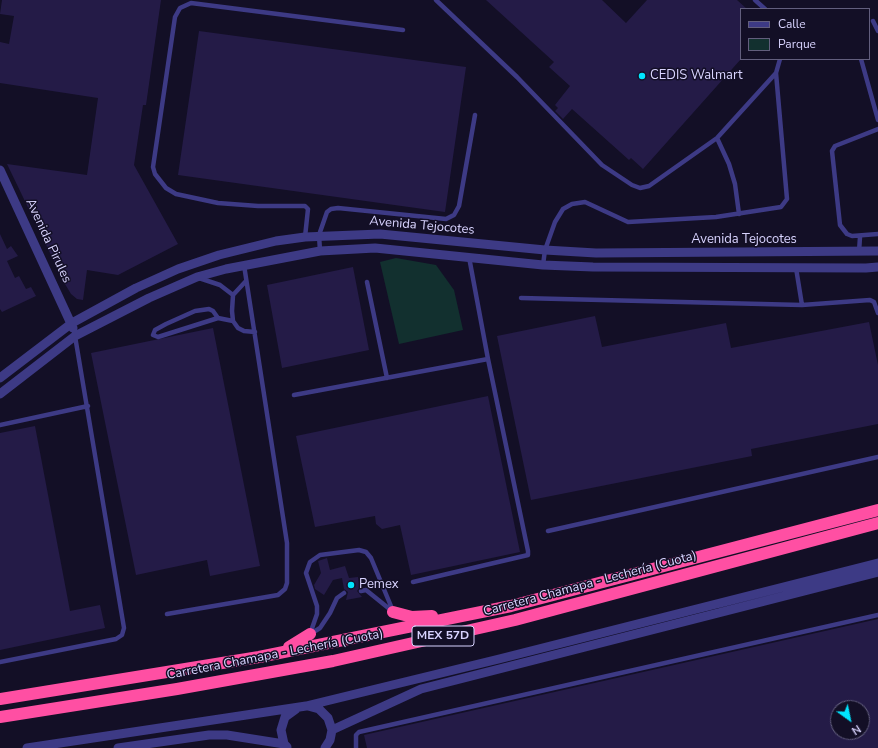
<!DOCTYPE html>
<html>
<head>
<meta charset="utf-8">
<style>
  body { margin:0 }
  #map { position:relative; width:878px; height:748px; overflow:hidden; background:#130f26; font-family:"Nunito Sans",sans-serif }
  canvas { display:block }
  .legend { position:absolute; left:740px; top:8px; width:130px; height:52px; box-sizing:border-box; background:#130f26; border:1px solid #625e7d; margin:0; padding:5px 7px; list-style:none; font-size:12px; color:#d9d4ff }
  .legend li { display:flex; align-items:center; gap:8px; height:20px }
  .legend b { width:20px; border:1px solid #625e7d }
  .north { position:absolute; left:830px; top:700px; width:40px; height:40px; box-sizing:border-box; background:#130f26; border:1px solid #625e7d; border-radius:50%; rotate:147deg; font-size:11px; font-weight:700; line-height:16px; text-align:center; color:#d9d4ff }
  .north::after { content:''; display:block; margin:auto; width:14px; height:18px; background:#00e5ff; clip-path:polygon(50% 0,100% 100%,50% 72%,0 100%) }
</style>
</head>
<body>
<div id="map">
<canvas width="878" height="748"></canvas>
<ul class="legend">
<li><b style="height:5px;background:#3d3a85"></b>Calle</li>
<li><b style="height:11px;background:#12302f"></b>Parque</li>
</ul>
<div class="north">N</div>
</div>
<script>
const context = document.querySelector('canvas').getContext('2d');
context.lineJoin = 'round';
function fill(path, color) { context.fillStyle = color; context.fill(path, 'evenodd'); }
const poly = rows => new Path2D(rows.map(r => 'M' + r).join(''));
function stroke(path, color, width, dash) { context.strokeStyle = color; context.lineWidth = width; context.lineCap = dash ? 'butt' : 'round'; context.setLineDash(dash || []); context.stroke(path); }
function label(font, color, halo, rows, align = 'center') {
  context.font = font + ' "Nunito Sans",sans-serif'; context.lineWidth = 3; context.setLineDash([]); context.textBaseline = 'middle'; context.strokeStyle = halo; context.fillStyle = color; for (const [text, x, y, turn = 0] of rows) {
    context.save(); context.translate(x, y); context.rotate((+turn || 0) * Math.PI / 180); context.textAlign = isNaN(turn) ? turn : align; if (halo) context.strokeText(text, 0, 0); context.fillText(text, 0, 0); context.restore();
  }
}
fill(poly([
  [396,258,436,265,454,290,463,330,399,344,380,262]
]), '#12302f');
fill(poly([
  [2,0,161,0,146,105,143,105,134,165,178,244,118,275,87,270,83,300,77,299,71,294,65,284,7,164,87,175,98,98,0,83,0,42,9,44,14,16,0,14],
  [486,0,602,0,626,23,647,0,737,0,747,9,741,9,741,59,643,169,631,158,629,160,572,109,563,119,555,111,558,108,555,105,570,86,549,67,554,62],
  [199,31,466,67,445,212,178,175],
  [0,234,7,249,11,246,18,256,7,261,15,278,19,276,26,289,31,287,36,296,2,312,0,309],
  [353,267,369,350,282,368,267,285],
  [595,316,602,347,726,323,731,348,869,322,878,365,878,424,751,449,752,456,531,500,497,336],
  [213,328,260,566,210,576,207,560,136,575,91,353],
  [488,396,520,552,411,575,400,525,382,529,376,524,375,516,315,527,296,436],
  [35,426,70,611,100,605,105,628,0,650,0,433],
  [327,558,330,570,345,566,349,578,358,577,360,587,357,591,362,597,346,600,348,592,344,589,342,578,333,580,324,595,315,589,314,585,321,573,318,561],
  [878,619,878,748,367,748,364,735],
  [838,708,862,708,862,732,838,732]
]), '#241b47');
stroke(poly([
  [436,0,517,77,602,165,632,185,640,188,649,186,717,138,776,73,780,59],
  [755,0,765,9],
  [873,21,878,31],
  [861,59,878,120],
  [878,129,835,146,832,151,840,225,847,234,852,236,878,234],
  [717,138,729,164,735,184,739,214],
  [305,237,308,209,305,206,258,206,218,203,176,194,166,188,155,174,153,167,175,17,180,8,191,3,403,30],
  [320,251,319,235,327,212,331,209,338,208,446,219,454,215,459,206,475,115],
  [859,252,860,237],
  [543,265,545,250,555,222,563,209,572,204,585,202,628,222,716,217,781,207,787,199,776,73],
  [796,268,802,305],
  [199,278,220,285,233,295],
  [246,281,233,295,232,311,233,321,238,328,244,331,255,332],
  [367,282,387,378],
  [521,298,802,305,870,300,874,302,878,313],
  [218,318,213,311,209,309,195,311,166,324,155,330,153,335,158,337,218,318,233,321],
  [294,395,488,359],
  [0,425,88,406],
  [548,531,878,457],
  [413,582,528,555,528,551,488,359,469,257],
  [361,591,366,590,392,611],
  [167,614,278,595,285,589,287,583,287,543,244,265],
  [312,633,320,628,330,613,337,598,344,593],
  [310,634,317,614,317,606,306,573,310,562,320,555,359,550,366,552,371,558,393,611],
  [0,662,116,639,122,635,124,628,75,336],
  [356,748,356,735,359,732,878,615]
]), '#3d3a85', 4.5);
stroke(poly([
  [0,170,73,328],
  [0,378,72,323,136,288,178,269,219,255,276,241,305,237,380,234,545,250,596,253,878,251],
  [0,394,75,336,149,298,197,277,226,269,320,251,375,248,543,265,593,267,866,268,878,267],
  [308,706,319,709,328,718,332,730,330,740,325,748],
  [332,730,421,689,878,572],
  [287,747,284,744,281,730,285,717,296,709],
  [27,748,306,706,499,659,878,563],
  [118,748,209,735,227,735,284,744]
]), '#3d3a85', 9);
stroke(poly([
  [393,612,412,617,432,616],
  [289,647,310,634],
  [0,699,259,657,511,606,878,510],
  [0,717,177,689,333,661,515,620,878,523]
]), '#ff4fa3', 12);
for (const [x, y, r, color] of [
  [642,76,4,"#00e5ff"],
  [351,585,4,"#00e5ff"]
]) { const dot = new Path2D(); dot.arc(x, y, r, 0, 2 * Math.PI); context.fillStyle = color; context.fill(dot); stroke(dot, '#130f26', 1.5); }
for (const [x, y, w] of [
  [443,636,62]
]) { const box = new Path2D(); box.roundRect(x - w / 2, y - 10, w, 20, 3); context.fillStyle = '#130f26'; context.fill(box); stroke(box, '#d9d4ff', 1); }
label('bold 12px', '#d9d4ff', null, [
  ["MEX 57D",443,636]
]);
label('13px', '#d9d4ff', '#130f26', [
  ["CEDIS Walmart",650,76],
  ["Pemex",359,585]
], 'left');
label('13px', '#d9d4ff', '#130f26', [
  ["Avenida Tejocotes",422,226,5],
  ["Avenida Tejocotes",744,240],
  ["Avenida Pirules",48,241,65],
  ["Carretera Chamapa - Lechería (Cuota)",590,584,-15],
  ["Carretera Chamapa - Lechería (Cuota)",275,655,-11]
]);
</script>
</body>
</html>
